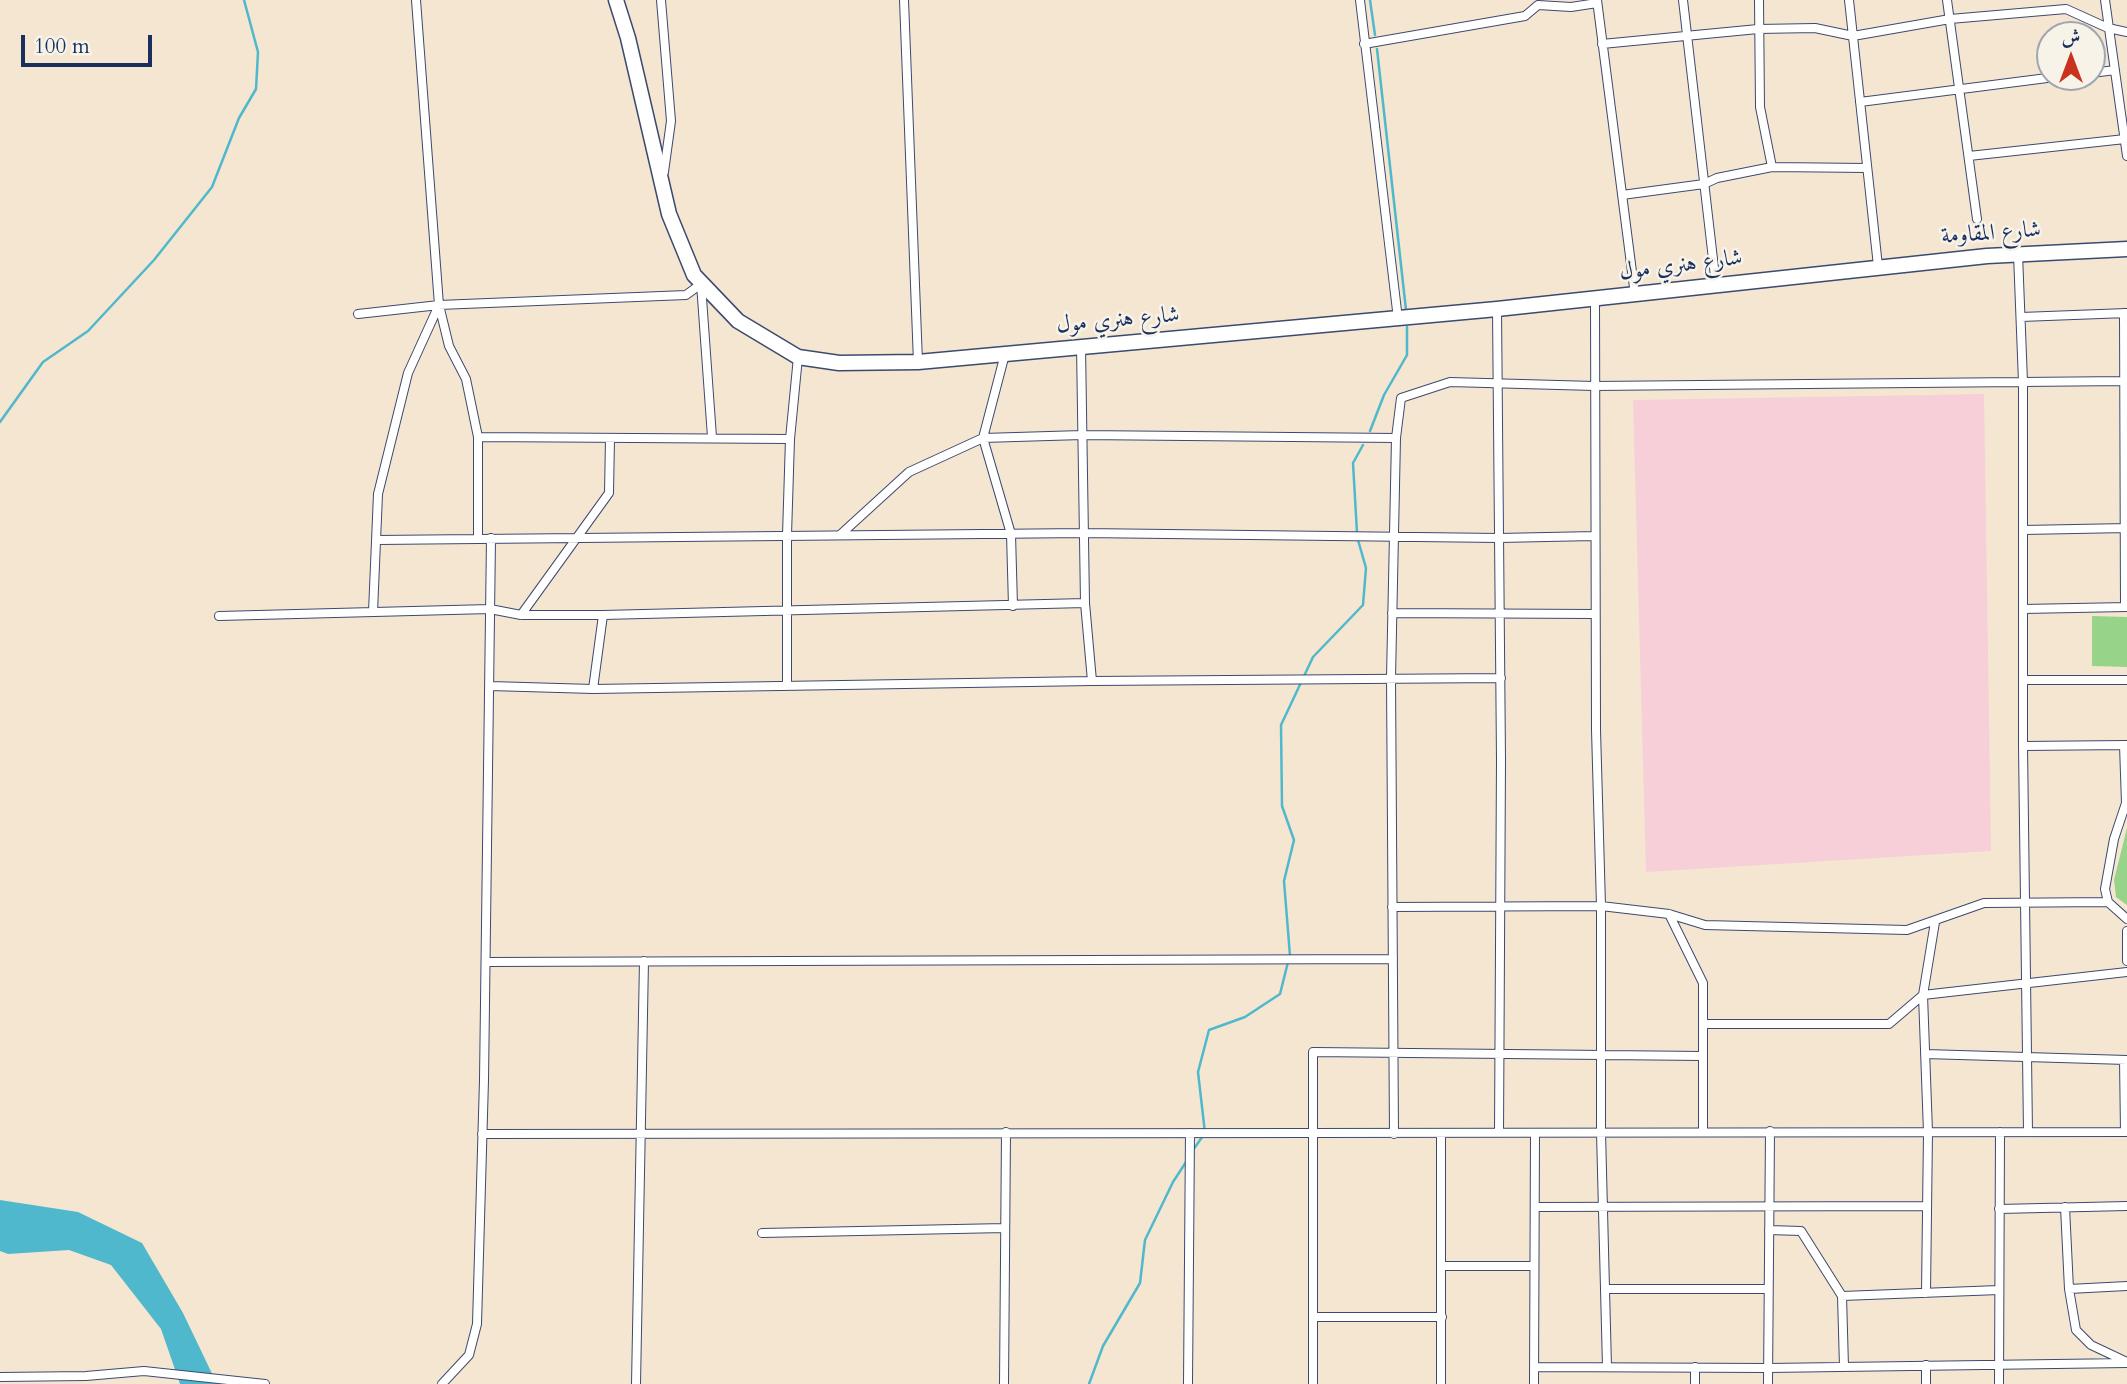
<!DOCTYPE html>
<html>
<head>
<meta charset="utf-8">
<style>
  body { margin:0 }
  #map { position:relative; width:2127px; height:1384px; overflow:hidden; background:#f5e6d1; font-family:Cardo,Amiri,serif }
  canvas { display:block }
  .north { position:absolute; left:2036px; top:21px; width:70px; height:70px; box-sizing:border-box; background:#f7f3e8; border:2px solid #9fa5b1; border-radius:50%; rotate:0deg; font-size:19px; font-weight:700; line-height:28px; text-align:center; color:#1b2f5e }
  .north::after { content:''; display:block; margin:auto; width:24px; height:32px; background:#c8321e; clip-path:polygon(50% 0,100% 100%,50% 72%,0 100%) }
  .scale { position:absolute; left:21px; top:35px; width:131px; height:32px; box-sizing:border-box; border:4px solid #1b2f5e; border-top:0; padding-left:9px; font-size:21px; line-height:24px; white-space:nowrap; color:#1b2f5e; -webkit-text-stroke:5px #f7f3e8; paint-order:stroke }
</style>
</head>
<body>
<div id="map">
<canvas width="2127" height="1384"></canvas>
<div class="north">ش</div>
<div class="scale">100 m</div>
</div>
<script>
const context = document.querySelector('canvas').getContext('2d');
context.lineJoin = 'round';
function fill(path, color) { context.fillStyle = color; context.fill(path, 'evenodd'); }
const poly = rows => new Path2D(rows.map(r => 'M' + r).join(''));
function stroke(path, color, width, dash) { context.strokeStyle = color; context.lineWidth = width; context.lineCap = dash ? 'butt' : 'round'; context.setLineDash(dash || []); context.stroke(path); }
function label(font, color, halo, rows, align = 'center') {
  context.font = font + ' Cardo,Amiri,serif'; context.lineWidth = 5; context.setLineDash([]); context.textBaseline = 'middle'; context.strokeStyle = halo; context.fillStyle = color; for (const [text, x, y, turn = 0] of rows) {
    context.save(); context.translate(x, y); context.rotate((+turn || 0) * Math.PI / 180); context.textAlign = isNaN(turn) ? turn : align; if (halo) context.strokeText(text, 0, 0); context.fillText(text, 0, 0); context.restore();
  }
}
fill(poly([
  [1984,394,1991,851,1646,872,1633,400]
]), '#f6cfd8');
fill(poly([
  [2092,616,2127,617,2127,667,2092,666],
  [2127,828,2127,905,2116,897,2114,880]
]), '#97d388');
fill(poly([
  [0,1200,78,1212,142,1243,183,1313,217,1384,180,1384,161,1329,111,1265,69,1250,8,1254,0,1251]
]), '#4fb8cd');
stroke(poly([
  [1370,0,1375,35],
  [1377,49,1406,310],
  [0,422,43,362,88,331,154,260,212,187,239,118,256,89,258,52,244,0],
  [1370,431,1384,395,1407,355,1407,327],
  [1357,533,1353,463,1363,445],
  [1290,956,1284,881,1294,840,1282,806,1281,725,1313,657,1363,605,1366,568,1358,540],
  [1193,1150,1205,1133,1198,1072,1209,1030,1245,1017,1280,994,1288,962],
  [1089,1384,1103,1346,1140,1283,1145,1240,1173,1182,1188,1159]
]), '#4fb8cd', 2.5);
const street = poly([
  [416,0,439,305,449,346,466,379,478,437,478,537],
  [661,0,671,121,664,172],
  [904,0,918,362],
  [1360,0,1398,319],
  [1597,0,1635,295],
  [1683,0,1716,285],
  [1759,0,1760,107,1772,167],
  [1849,0,1878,266],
  [1947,0,1977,219],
  [2105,0,2127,156],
  [1364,44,1525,16,1538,5,1571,7,1597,3],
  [1602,44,1758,29,1815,28,1853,36,1950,19,2066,9,2108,28,2127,32],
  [2092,73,2115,70],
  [1860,102,2055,77],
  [1969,156,2125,139],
  [1622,195,1704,184,1717,178,1772,167,1867,168],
  [2018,254,2023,382,2023,746,2028,1132],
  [701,284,712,437],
  [1595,299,1596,730,1601,906,1601,1132,1607,1367],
  [1497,309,1501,760,1499,1133],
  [2124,313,2125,607],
  [358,314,439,305,686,295,701,284],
  [2021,317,2127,313],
  [1081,346,1085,603,1092,681],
  [1005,354,983,438,1011,534,1013,606],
  [478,437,790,439],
  [2023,530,2127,528],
  [840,535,909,472,983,438,1082,435,1396,438],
  [377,540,1084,533,1499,538,1595,536],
  [2023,609,2127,607],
  [373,612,378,494,408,373,439,305],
  [1392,613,1595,614],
  [521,615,609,493,610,439],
  [219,616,490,609,521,615,603,615,1085,603],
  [2023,680,2127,680],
  [490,686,593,689,1092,681,1501,678],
  [787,686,787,535,790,439,798,357],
  [593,689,603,615],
  [2124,745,2126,803,2114,839,2105,889,2108,902,2127,919],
  [2023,746,2127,745],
  [1392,907,1601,906,1669,914,1705,925,1907,930,1984,903,2108,902],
  [1669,914,1703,983,1703,1131],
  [2127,931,2127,961],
  [486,962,1393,959],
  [1703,1024,1889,1024,1923,995,2127,972],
  [1925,1054,2127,1060],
  [2124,1060,2125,1132],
  [482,1134,2127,1132],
  [1394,1134,1391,678,1396,438,1401,398,1450,382,1594,386,2127,381],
  [1441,1134,1441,1384],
  [1535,1207,1927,1206],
  [2065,1207,2069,1289,2076,1330,2091,1345,2125,1361],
  [1999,1209,2127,1206],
  [1769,1230,1801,1231,1842,1296,1844,1367],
  [762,1233,1005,1228],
  [1441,1266,1534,1266],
  [1607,1289,1768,1289],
  [2069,1289,2127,1286],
  [1926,1293,1928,1132,1923,995,1935,922],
  [1842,1296,1999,1290],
  [1313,1317,1442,1317],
  [1534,1367,1768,1368,2127,1363],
  [0,1377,86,1376,144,1371,265,1384],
  [442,1384,469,1355,477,1324,484,1080,491,538],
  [636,1384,644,961],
  [1004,1384,1006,1132],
  [1188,1384,1190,1133],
  [1313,1384,1313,1052,1702,1056],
  [1534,1384,1535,1133],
  [1695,1384,1695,1367],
  [1768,1384,1770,1131],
  [1926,1384,1926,1365],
  [1999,1384,2000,1132]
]);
const highway = poly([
  [616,0,628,38,669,214,694,275,738,321,798,357,839,363,918,362,1497,309,1987,256,2127,249]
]);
stroke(street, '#3c4a6f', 10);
stroke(highway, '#3c4a6f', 17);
stroke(street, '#fff', 8);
stroke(highway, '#fff', 14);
label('23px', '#1b2f5e', '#f7f3e8', [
  ["شارع المقاومة",1991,234,-4],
  ["شارع هنري مول",1681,266,-7],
  ["شارع هنري مول",1118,321,-5]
]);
</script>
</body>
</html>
